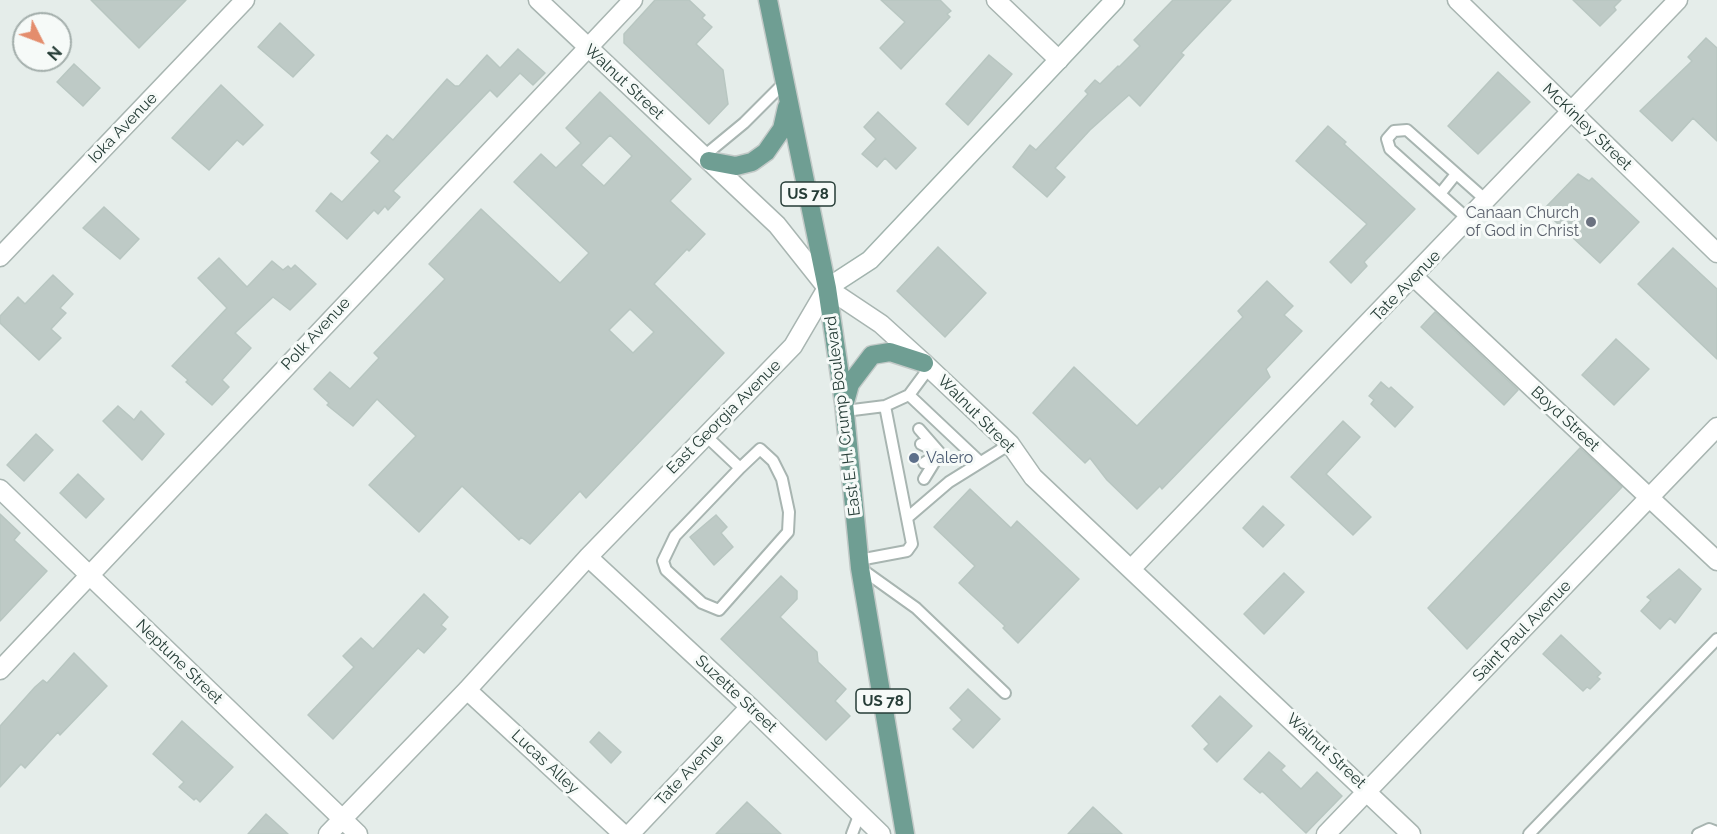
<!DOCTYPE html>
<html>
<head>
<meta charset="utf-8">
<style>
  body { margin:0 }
  #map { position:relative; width:1717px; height:834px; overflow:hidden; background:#e5edea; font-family:Raleway,sans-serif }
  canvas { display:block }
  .north { position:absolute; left:12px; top:12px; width:60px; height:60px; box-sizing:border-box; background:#f6faf8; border:2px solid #a3aeab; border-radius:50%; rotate:132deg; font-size:16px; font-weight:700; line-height:24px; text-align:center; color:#263d37 }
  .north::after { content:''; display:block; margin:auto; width:21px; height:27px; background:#e48d6d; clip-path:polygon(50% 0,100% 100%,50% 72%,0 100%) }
</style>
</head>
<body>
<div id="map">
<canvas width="1717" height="834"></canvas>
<div class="north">N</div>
</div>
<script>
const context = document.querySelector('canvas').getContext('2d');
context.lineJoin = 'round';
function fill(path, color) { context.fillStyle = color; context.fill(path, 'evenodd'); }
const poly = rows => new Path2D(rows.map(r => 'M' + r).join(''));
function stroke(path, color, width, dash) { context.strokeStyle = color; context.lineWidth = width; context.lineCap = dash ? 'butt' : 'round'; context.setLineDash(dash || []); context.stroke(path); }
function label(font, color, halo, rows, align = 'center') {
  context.font = font + ' Raleway,sans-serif'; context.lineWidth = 6; context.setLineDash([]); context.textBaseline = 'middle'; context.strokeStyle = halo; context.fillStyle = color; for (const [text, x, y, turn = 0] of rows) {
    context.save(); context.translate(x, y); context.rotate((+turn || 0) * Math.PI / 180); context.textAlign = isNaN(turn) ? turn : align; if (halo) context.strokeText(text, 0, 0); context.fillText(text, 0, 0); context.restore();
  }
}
const building = poly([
  [91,0,186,0,139,48,91,0],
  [655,0,689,0,705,15,702,18,712,27,696,44,723,70,728,104,709,124,624,43,624,34,655,0],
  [881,0,940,0,951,11,947,14,950,17,901,69,880,48,905,22,881,0],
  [1173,0,1231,0,1181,53,1184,55,1140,106,1129,95,1090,130,1055,168,1065,177,1047,197,1013,167,1030,145,1036,150,1088,94,1085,91,1095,80,1100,84,1118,66,1119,67,1140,46,1134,40,1173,0],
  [1573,0,1621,0,1614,7,1616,10,1600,26,1573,0],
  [280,23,314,55,293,77,258,47,280,23],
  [1706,38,1717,48,1717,141,1693,118,1672,141,1640,111,1692,61,1688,57,1706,38],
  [518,49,545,73,533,85,520,73,497,97,490,90,393,191,400,197,388,210,385,206,378,214,374,210,347,239,316,211,331,193,342,202,380,161,371,153,387,135,393,140,447,79,455,86,459,86,487,55,500,68,518,49],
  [989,55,1012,74,968,125,946,104,989,55],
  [74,64,100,88,83,106,57,82,74,64],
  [1498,72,1530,102,1478,154,1448,126,1498,72],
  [221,85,263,125,243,145,237,140,209,170,172,138,221,85],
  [600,92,691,179,670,201,705,234,689,251,687,249,654,284,724,353,586,498,580,491,530,544,521,537,519,540,462,486,419,532,369,485,416,436,377,399,353,426,327,405,329,403,314,389,330,372,350,389,379,358,374,353,445,279,429,264,481,209,560,283,589,253,514,182,541,154,556,168,581,143,566,128,600,92],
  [610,135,632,156,604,186,581,165,610,135],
  [630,309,654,332,633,353,609,330,630,309],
  [878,112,916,148,896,169,885,158,877,167,862,154,876,139,864,127,878,112],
  [1328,126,1346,142,1344,144,1415,209,1364,262,1367,266,1351,283,1330,262,1367,224,1296,161,1328,126],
  [1578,174,1589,181,1592,178,1639,222,1600,263,1543,210,1578,174],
  [104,207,139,239,120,259,83,228,104,207],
  [938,247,986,293,945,337,897,291,938,247],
  [1673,248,1717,289,1717,359,1638,284,1673,248],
  [219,258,247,287,272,261,283,270,288,266,291,269,295,265,316,284,290,310,273,297,235,333,251,348,222,380,229,387,212,405,186,382,188,380,172,366,227,308,198,278,219,258],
  [53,275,73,294,60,308,66,313,51,329,61,338,39,360,0,323,0,316,18,297,25,304,53,275],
  [1267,281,1293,306,1284,315,1302,331,1266,369,1270,377,1162,489,1160,486,1137,509,1107,480,1090,458,1085,463,1033,413,1074,367,1137,426,1243,317,1238,311,1267,281],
  [1435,312,1518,390,1504,405,1421,327,1435,312],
  [1616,339,1649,369,1614,405,1582,375,1616,339],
  [1381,382,1389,389,1391,387,1413,407,1395,427,1371,404,1374,400,1369,396,1381,382],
  [118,406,134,420,141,411,164,434,142,460,103,421,118,406],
  [1343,421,1360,437,1326,474,1371,517,1353,535,1291,477,1343,421],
  [36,434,53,450,24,481,7,465,36,434],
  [1580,448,1622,487,1467,649,1428,608,1580,448],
  [78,474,104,499,86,518,60,493,78,474],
  [970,489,1011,528,1017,521,1079,579,1018,643,1003,628,1005,626,959,583,975,566,934,527,970,489],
  [1263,506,1284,525,1263,547,1243,528,1263,506],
  [0,514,20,533,14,540,47,571,0,621,0,514],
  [716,515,727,527,721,533,733,547,714,565,690,537,716,515],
  [1679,569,1701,589,1675,623,1670,618,1660,629,1641,611,1651,600,1647,597,1679,569],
  [1284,573,1304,592,1264,634,1244,614,1284,573],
  [781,576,797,591,797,599,780,617,817,652,818,662,846,689,835,701,850,716,826,740,721,639,781,576],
  [424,594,448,617,441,625,446,629,424,653,418,648,333,739,308,715,354,667,343,656,361,638,373,649,424,594],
  [1561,635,1601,673,1597,677,1600,679,1590,689,1587,687,1583,691,1543,654,1561,635],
  [74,653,107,686,60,735,58,732,25,768,21,764,0,787,0,726,35,687,43,680,47,683,74,653],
  [968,689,1000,719,973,748,953,729,962,720,950,708,968,689],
  [1220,696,1252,726,1217,762,1204,749,1209,744,1192,726,1220,696],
  [182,721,233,767,200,802,196,798,194,800,179,787,184,782,153,754,182,721],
  [599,732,621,752,611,763,590,742,599,732],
  [1269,752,1285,766,1281,770,1301,789,1317,772,1342,796,1306,833,1262,791,1260,793,1244,779,1269,752],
  [747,802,781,834,716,834,747,802],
  [1093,807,1122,834,1068,834,1093,807],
  [266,814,288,834,248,834,266,814]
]);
fill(building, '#becac6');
stroke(building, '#b8c6c1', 1.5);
const lane = poly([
  [704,156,744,123,785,82],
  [1440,194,1456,174],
  [1469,220,1390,149,1387,139,1394,131,1407,130,1487,201],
  [909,395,979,461],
  [845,411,885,406,909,395,929,368],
  [919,429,940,453,921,444],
  [705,435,740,468,760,449,773,461,782,479,789,512,788,532,719,610,702,603,666,570,663,561,675,536,740,468],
  [924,463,940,453,924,479],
  [907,518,949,482,1010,444],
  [859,560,907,551,912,544,885,406],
  [860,568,916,608,1005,693],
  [852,834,860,813],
  [1529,834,1717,639],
  [1698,834,1709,829,1717,832]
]);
const street = poly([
  [538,0,777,225,827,288,881,324,924,363,1010,444,1033,477,1411,834],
  [996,0,1059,60],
  [1457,0,1717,253],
  [0,257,245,0],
  [1414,277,1717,561],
  [0,489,358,834],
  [588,557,750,707,881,834],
  [1131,569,1678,0],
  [0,670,633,0],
  [467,690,623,834],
  [328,834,467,690,588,557,793,346,827,288],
  [630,834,750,707],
  [1326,834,1717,427]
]);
const secondary = poly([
  [827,288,870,260,1115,0]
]);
const primary = poly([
  [768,0,827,288,844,403,860,568,905,834],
  [709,161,736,166,752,162,766,152,782,129,787,107],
  [845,402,850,384,872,355,890,352,924,363]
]);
stroke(lane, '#a8b5b1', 14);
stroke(street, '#a8b5b1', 21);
stroke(secondary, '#a2b4ae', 21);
stroke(primary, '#c2c9c7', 21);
stroke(lane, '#fff', 10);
stroke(street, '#fff', 18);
stroke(secondary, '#fff', 18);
stroke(primary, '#6f9e93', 18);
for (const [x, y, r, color] of [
  [1591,222,6,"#6b7280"],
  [914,458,6,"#5c6f8a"]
]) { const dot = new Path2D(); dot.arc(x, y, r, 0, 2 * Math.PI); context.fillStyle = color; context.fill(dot); stroke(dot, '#f6faf8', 2); }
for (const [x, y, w] of [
  [808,194,54],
  [883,701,54]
]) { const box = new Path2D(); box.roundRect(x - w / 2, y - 12, w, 24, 4.5); context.fillStyle = '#f6faf8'; context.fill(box); stroke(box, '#263d37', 1.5); }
label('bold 15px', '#263d37', null, [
  ["US 78",808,194],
  ["US 78",883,701]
]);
label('16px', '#263d37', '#f6faf8', [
  ["Walnut Street",624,82,43],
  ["McKinley Street",1587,127,44],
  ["Ioka Avenue",123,128,-46],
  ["Tate Avenue",1406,286,-46],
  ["Polk Avenue",316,334,-47],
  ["Walnut Street",976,414,45],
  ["East E. H. Crump Boulevard",843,416,-97],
  ["East Georgia Avenue",724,417,-45],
  ["Boyd Street",1565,419,43],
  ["Saint Paul Avenue",1522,631,-46],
  ["Neptune Street",179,662,44],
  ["Suzette Street",736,694,43],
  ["Walnut Street",1326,751,43],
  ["Lucas Alley",545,762,43],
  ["Tate Avenue",690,770,-47]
]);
label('16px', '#5b616d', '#f6faf8', [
  ["Canaan Church",1579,213],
  ["of God in Christ",1579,231]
], 'right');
label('16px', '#4e5e75', '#f6faf8', [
  ["Valero",926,458]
], 'left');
</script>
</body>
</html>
